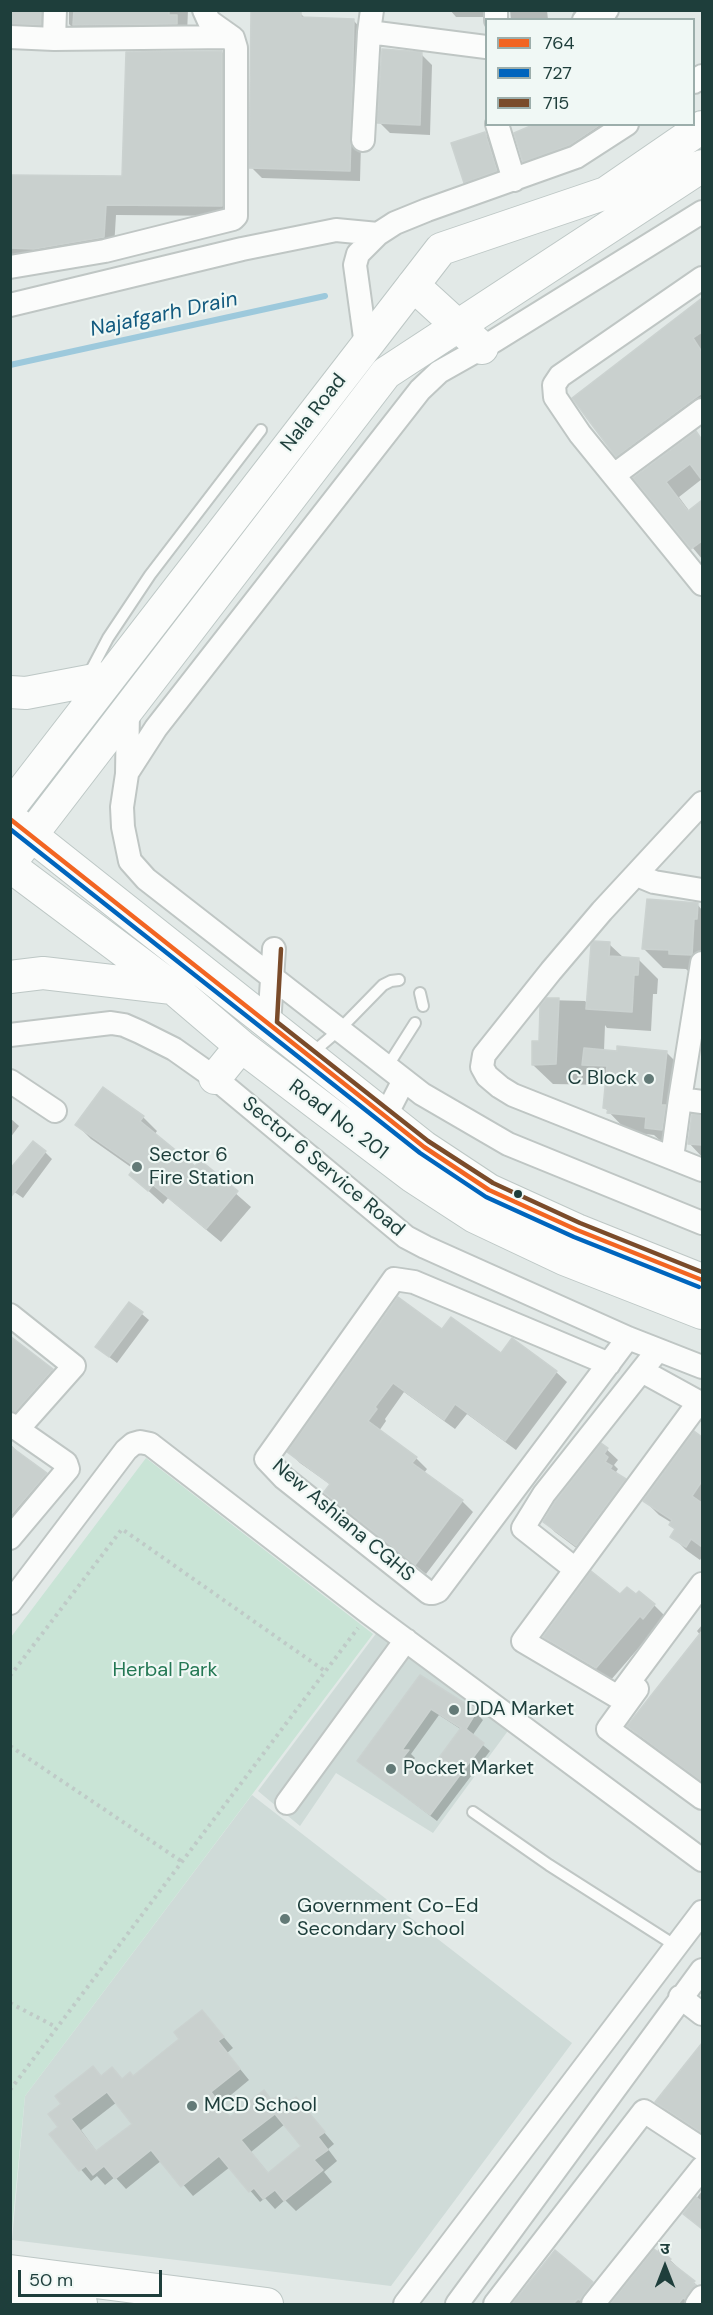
<!DOCTYPE html>
<html>
<head>
<meta charset="utf-8">
<style>
  body { margin:0 }
  #map { position:relative; width:713px; height:2315px; overflow:hidden; background:#e2e9e7; font-family:"DM Sans","Noto Sans Devanagari",sans-serif }
  canvas { display:block }
  .frame { position:absolute; inset:0; border:12px solid #1e3e3b; pointer-events:none }
  .legend { position:absolute; left:485px; top:18px; width:210px; height:108px; box-sizing:border-box; background:#f0f8f5; border:2px solid #9caeab; margin:0; padding:8px 10px; list-style:none; font-size:18px; color:#1e3e3b }
  .legend li { display:flex; align-items:center; gap:12px; height:30px }
  .legend b { width:30px; border:2px solid #9caeab }
  .north { position:absolute; left:635px; top:2237px; width:60px; height:60px; -webkit-text-stroke:4px #f0f8f5; paint-order:stroke; rotate:0deg; font-size:16px; font-weight:700; line-height:24px; text-align:center; color:#1e3e3b }
  .north::after { content:''; display:block; margin:auto; width:21px; height:27px; background:#1e3e3b; clip-path:polygon(50% 0,100% 100%,50% 72%,0 100%) }
  .scale { position:absolute; left:18px; top:2270px; width:144px; height:27px; box-sizing:border-box; border:3px solid #1e3e3b; border-top:0; padding-left:8px; font-size:18px; line-height:21px; white-space:nowrap; color:#1e3e3b; -webkit-text-stroke:4px #f0f8f5; paint-order:stroke }
</style>
</head>
<body>
<div id="map">
<canvas width="713" height="2315"></canvas>
<div class="frame"></div>
<ul class="legend">
<li><b style="height:8px;background:#f26522"></b>764</li>
<li><b style="height:8px;background:#0065bd"></b>727</li>
<li><b style="height:8px;background:#7a4b2a"></b>715</li>
</ul>
<div class="north">उ</div>
<div class="scale">50 m</div>
</div>
<script>
const context = document.querySelector('canvas').getContext('2d');
context.lineJoin = 'round';
function fill(path, color) { context.fillStyle = color; context.fill(path, 'evenodd'); }
const poly = rows => new Path2D(rows.map(r => 'M' + r).join(''));
function stroke(path, color, width, dash) { context.strokeStyle = color; context.lineWidth = width; context.lineCap = dash ? 'butt' : 'round'; context.setLineDash(dash || []); context.stroke(path); }
function label(font, color, halo, rows, align = 'center') {
  context.font = font + ' "DM Sans",sans-serif'; context.lineWidth = 4.5; context.setLineDash([]); context.textBaseline = 'middle'; context.strokeStyle = halo; context.fillStyle = color; for (const [text, x, y, turn = 0] of rows) {
    context.save(); context.translate(x, y); context.rotate((+turn || 0) * Math.PI / 180); context.textAlign = isNaN(turn) ? turn : align; if (halo) context.strokeText(text, 0, 0); context.fillText(text, 0, 0); context.restore();
  }
}
fill(poly([
  [378,1631,510,1728,433,1833,336,1773,300,1826,258,1791],
  [252,1795,572,2043,391,2286,12,2240,25,2096]
]), '#cfdbd8');
fill(poly([
  [146,1458,373,1634,25,2096,11,2239,11,1637]
]), '#c9e4d6');
fill(poly([
  [10,10,57,10,51,35,10,34],
  [69,10,188,10,187,34,80,35,69,24],
  [450,10,496,10,492,17,456,17],
  [510,10,547,10,548,20,511,20],
  [300,13,306,19,354,21,364,32,360,181,262,178,251,167],
  [222,52,233,63,233,216,116,215,114,248,10,261,10,176,61,178,61,175,123,177],
  [421,54,432,65,430,135,390,133,379,122],
  [539,124,623,124,533,170,524,161],
  [485,134,496,145,507,182,476,193,465,182],
  [702,300,702,416,631,470,617,456,574,399],
  [696,433,702,440,702,479,679,497,690,512,702,502,702,559,635,478],
  [697,904,702,910,702,973,690,973,686,969,663,968,644,949],
  [609,944,624,958,638,959,658,979,657,994,653,994,651,1031,607,1028,605,1025,604,1051,666,1052,686,1072,667,1147,654,1135,628,1132,605,1108,607,1085,553,1084,533,1065,541,1043,547,1000,585,1001,588,1004],
  [702,1116,702,1157,689,1143],
  [143,1117,157,1131,154,1135,195,1168,200,1162,251,1207,221,1242,168,1198,163,1204,131,1175,135,1170,91,1139,77,1125],
  [10,1118,19,1126,10,1138],
  [45,1152,52,1159,23,1198,10,1189],
  [130,1304,149,1320,117,1363,104,1353],
  [442,1331,501,1355,556,1372,567,1382,516,1450,467,1414,455,1429,404,1392,385,1419,386,1421,379,1431,416,1458,427,1469,424,1473,462,1501,473,1512,426,1574,337,1503,326,1492,331,1485,300,1463,289,1452],
  [13,1340,52,1370,66,1384,10,1436,10,1343],
  [695,1433,702,1438,702,1557,700,1560,686,1550,672,1536,676,1530,671,1525,672,1523,659,1515,645,1501],
  [10,1439,12,1446,17,1451,60,1488,10,1532],
  [602,1445,618,1460,614,1465,618,1469,616,1472,635,1491,587,1556,555,1532,545,1522],
  [621,1597,636,1597,654,1605,668,1619,655,1629,610,1681,559,1651,545,1637],
  [702,1625,702,1784,643,1740,629,1726,701,1636,697,1631],
  [420,1677,476,1713,483,1720,472,1736,490,1751,437,1821,359,1761],
  [439,1715,462,1730,425,1780,408,1767,415,1758,411,1754],
  [202,2012,233,2048,227,2053,249,2080,220,2104,231,2118,271,2100,292,2102,296,2099,334,2144,328,2149,337,2161,324,2172,332,2182,296,2211,285,2200,275,2209,265,2198,260,2202,230,2167,193,2196,162,2160,126,2189,115,2177,105,2185,97,2176,91,2181,51,2135,102,2077,123,2080,133,2078,182,2039],
  [117,2102,134,2125,97,2152,81,2130],
  [285,2124,303,2147,269,2174,251,2152],
  [697,2053,702,2058,702,2135,668,2113,657,2102],
  [702,2191,702,2229,685,2213],
  [655,2251,670,2260,702,2290,699,2304,612,2304],
  [555,2253,603,2294,595,2304,514,2304]
]), '#0003');
stroke(poly([
  [10,365,325,296]
]), '#9dc9dc', 6);
const building = poly([
  [10,10,41,10,41,25,10,24,10,10],
  [74,10,169,10,169,15,177,15,177,24,73,25,74,10],
  [251,10,301,12,301,17,354,19,350,171,249,168,251,10],
  [382,49,422,52,420,125,377,123,382,49],
  [222,51,222,206,106,205,104,237,34,249,10,248,10,175,122,176,126,52,222,51],
  [535,124,601,124,570,145,523,162,514,133,535,124],
  [485,132,497,171,464,183,451,143,485,132],
  [702,298,702,332,693,338,702,352,702,393,616,457,572,398,702,298],
  [696,431,702,440,702,480,690,464,666,482,688,511,702,500,702,541,691,549,633,478,696,431],
  [647,899,698,903,697,919,694,919,692,955,669,954,669,950,642,949,647,899],
  [594,941,610,942,609,956,639,958,638,975,634,975,632,1012,586,1009,591,945,594,941],
  [547,998,559,998,556,1064,532,1065,532,1041,539,1041,540,1006,547,998],
  [617,1046,667,1051,661,1105,666,1105,662,1130,645,1128,646,1117,607,1113,608,1109,603,1108,607,1066,582,1065,584,1048,617,1051,617,1046],
  [103,1087,144,1116,140,1121,195,1166,200,1160,238,1191,206,1229,153,1185,148,1191,129,1175,135,1167,75,1125,103,1087],
  [692,1114,702,1115,702,1145,688,1144,692,1114],
  [33,1141,46,1151,10,1198,10,1169,33,1141],
  [398,1297,442,1329,451,1317,501,1353,512,1338,557,1371,505,1441,455,1404,444,1420,393,1383,375,1407,377,1409,368,1421,417,1457,412,1463,463,1500,415,1565,324,1492,330,1484,287,1452,398,1297],
  [129,1302,143,1312,109,1357,95,1347,129,1302],
  [10,1336,53,1369,15,1412,10,1411,10,1336],
  [694,1431,702,1437,702,1481,692,1496,702,1503,702,1547,691,1539,686,1547,670,1537,675,1529,669,1525,672,1520,643,1501,694,1431],
  [601,1443,608,1448,604,1454,608,1457,605,1462,612,1466,610,1469,626,1479,576,1546,543,1522,555,1502,601,1443],
  [10,1446,47,1473,10,1516,10,1446],
  [591,1571,620,1594,627,1587,636,1594,639,1591,655,1604,643,1619,640,1616,596,1668,543,1637,591,1571],
  [702,1631,702,1782,627,1726,702,1631],
  [420,1675,477,1711,466,1729,484,1743,430,1815,357,1761,420,1675],
  [431,1709,461,1728,424,1778,401,1760,409,1750,402,1750,431,1709],
  [202,2010,224,2037,218,2041,240,2069,211,2092,230,2117,264,2090,270,2098,292,2100,296,2097,325,2132,318,2137,328,2150,314,2160,323,2170,284,2201,275,2190,263,2199,254,2188,249,2192,219,2156,181,2187,151,2150,115,2179,104,2166,93,2175,86,2166,79,2171,49,2134,58,2127,48,2114,61,2104,55,2096,93,2066,101,2076,112,2067,122,2079,130,2072,133,2076,179,2039,174,2032,202,2010],
  [107,2092,132,2124,96,2151,71,2119,107,2092],
  [275,2114,301,2146,268,2173,241,2140,275,2114],
  [702,2043,702,2133,655,2102,702,2043],
  [696,2197,702,2202,702,2229,683,2214,696,2197],
  [654,2249,658,2252,659,2249,671,2259,669,2261,695,2281,693,2283,696,2285,685,2299,683,2298,678,2304,610,2304,654,2249],
  [555,2250,593,2282,580,2300,578,2299,573,2304,512,2304,555,2250]
]);
fill(building, '#c9d0ce');
stroke(building, '#cbd2d0', 1.5);
const lane = poly([
  [88,676,108,638,150,575,261,430],
  [420,993,423,1006],
  [311,1054,339,1030,383,985,391,981,399,980],
  [387,1067,415,1023],
  [473,1812,549,1865,676,1946]
]);
const street = poly([
  [372,10,369,32,486,47],
  [496,20,496,10],
  [584,20,607,10],
  [10,37,54,39,230,37],
  [54,39,55,10],
  [694,82,702,76],
  [497,124,514,180],
  [363,140,369,32],
  [10,267,105,251,233,219,236,216,236,48,233,38,209,21,204,10],
  [702,278,560,376,554,385,555,397,580,434,702,584],
  [10,305,242,249,336,230,378,234],
  [366,345,355,265,358,254,378,234,395,223,427,210,576,157,627,124],
  [614,475,702,410],
  [128,710,127,774,122,807,123,827,130,861,146,879,422,1094,508,1144,702,1223],
  [127,773,156,728,420,390,439,372,494,341,702,212],
  [702,803,602,911,551,971,484,1055,482,1067,487,1076,500,1087,513,1095,702,1170],
  [637,875,654,882,702,890],
  [269,1025,274,949],
  [10,1035,111,1023,124,1025,140,1032,174,1049,215,1078,406,1237,425,1247,628,1338,702,1367],
  [10,1081,55,1111],
  [680,1099,702,1102],
  [385,1117,404,1080],
  [672,1158,680,1099,702,963],
  [10,1315,74,1366,18,1429],
  [609,1364,414,1282,394,1279,266,1459,284,1478,429,1593,433,1593,438,1591,628,1338],
  [642,1371,702,1404],
  [699,1402,523,1641,618,1697,702,1584],
  [10,1424,66,1463,68,1469,10,1538],
  [575,1569,523,1528,544,1494,658,1350],
  [10,1603,126,1450,133,1444,140,1442,150,1444,369,1613,702,1860],
  [637,1689,608,1729,702,1798],
  [287,1803,406,1640],
  [680,1997,702,2014],
  [405,2304,702,1912],
  [457,2304,702,1970],
  [495,2304,644,2111,702,2149],
  [593,2304,702,2168],
  [697,2304,702,2297]
]);
const secondary = poly([
  [413,285,482,348],
  [10,692,26,693,110,677],
  [10,807,441,249,606,193,702,127],
  [16,823,424,1147,489,1190,577,1230,702,1280],
  [10,863,386,373,702,166],
  [10,866,173,988,241,1046,412,1176,475,1217,564,1259,702,1313],
  [10,977,43,973,172,988],
  [215,1078,241,1046],
  [10,2271,267,2304],
  [10,2296,81,2304]
]);
stroke(lane, '#bfc6c4', 14);
stroke(street, '#bfc6c4', 26);
stroke(secondary, '#bdc7c5', 34);
stroke(poly([
  [10,1676,122,1529,325,1671],
  [10,1746,181,1861],
  [10,2003,56,2027],
  [10,2090,358,1628]
]), '#bfcac7', 4, [3, 4.5]);
stroke(lane, '#fbfcfb', 10);
stroke(street, '#fbfcfb', 22);
stroke(secondary, '#fbfcfb', 32);
stroke(poly([
  [10,819,424,1147,489,1190,577,1230,702,1280]
]), '#f26522', 4.5);
stroke(poly([
  [10,829,420,1153,486,1197,574,1237,699,1287]
]), '#0065bd', 4.5);
stroke(poly([
  [281,949,277,1022,428,1141,493,1183,580,1223,702,1272]
]), '#7a4b2a', 4.5);
for (const [x, y, r, color] of [
  [649,1079,6,"#637a77"],
  [137,1167,6,"#637a77"],
  [518,1194,5,"#1e3e3b"],
  [454,1710,6,"#637a77"],
  [391,1769,6,"#637a77"],
  [285,1919,6,"#637a77"],
  [192,2106,6,"#637a77"]
]) { const dot = new Path2D(); dot.arc(x, y, r, 0, 2 * Math.PI); context.fillStyle = color; context.fill(dot); stroke(dot, '#f0f8f5', 2); }
label('20px', '#1e3e3b', '#f0f8f5', [
  ["Nala Road",314,413,-52],
  ["Road No. 201",338,1120,37],
  ["Sector 6 Service Road",323,1167,40],
  ["New Ashiana CGHS",343,1521,40]
]);
label('20px', '#1e3e3b', '#f0f8f5', [
  ["C Block",637,1079,"right"],
  ["Sector 6",149,1156],
  ["Fire Station",149,1179],
  ["DDA Market",466,1710],
  ["Pocket Market",403,1769],
  ["Government Co-Ed",297,1907],
  ["Secondary School",297,1930],
  ["MCD School",204,2106]
], 'left');
label('20px', '#247854', '#f0f8f5', [
  ["Herbal Park",165,1671]
]);
label('italic 21px', '#125a7f', '#f0f8f5', [
  ["Najafgarh Drain",164,315,-12]
]);
</script>
</body>
</html>
